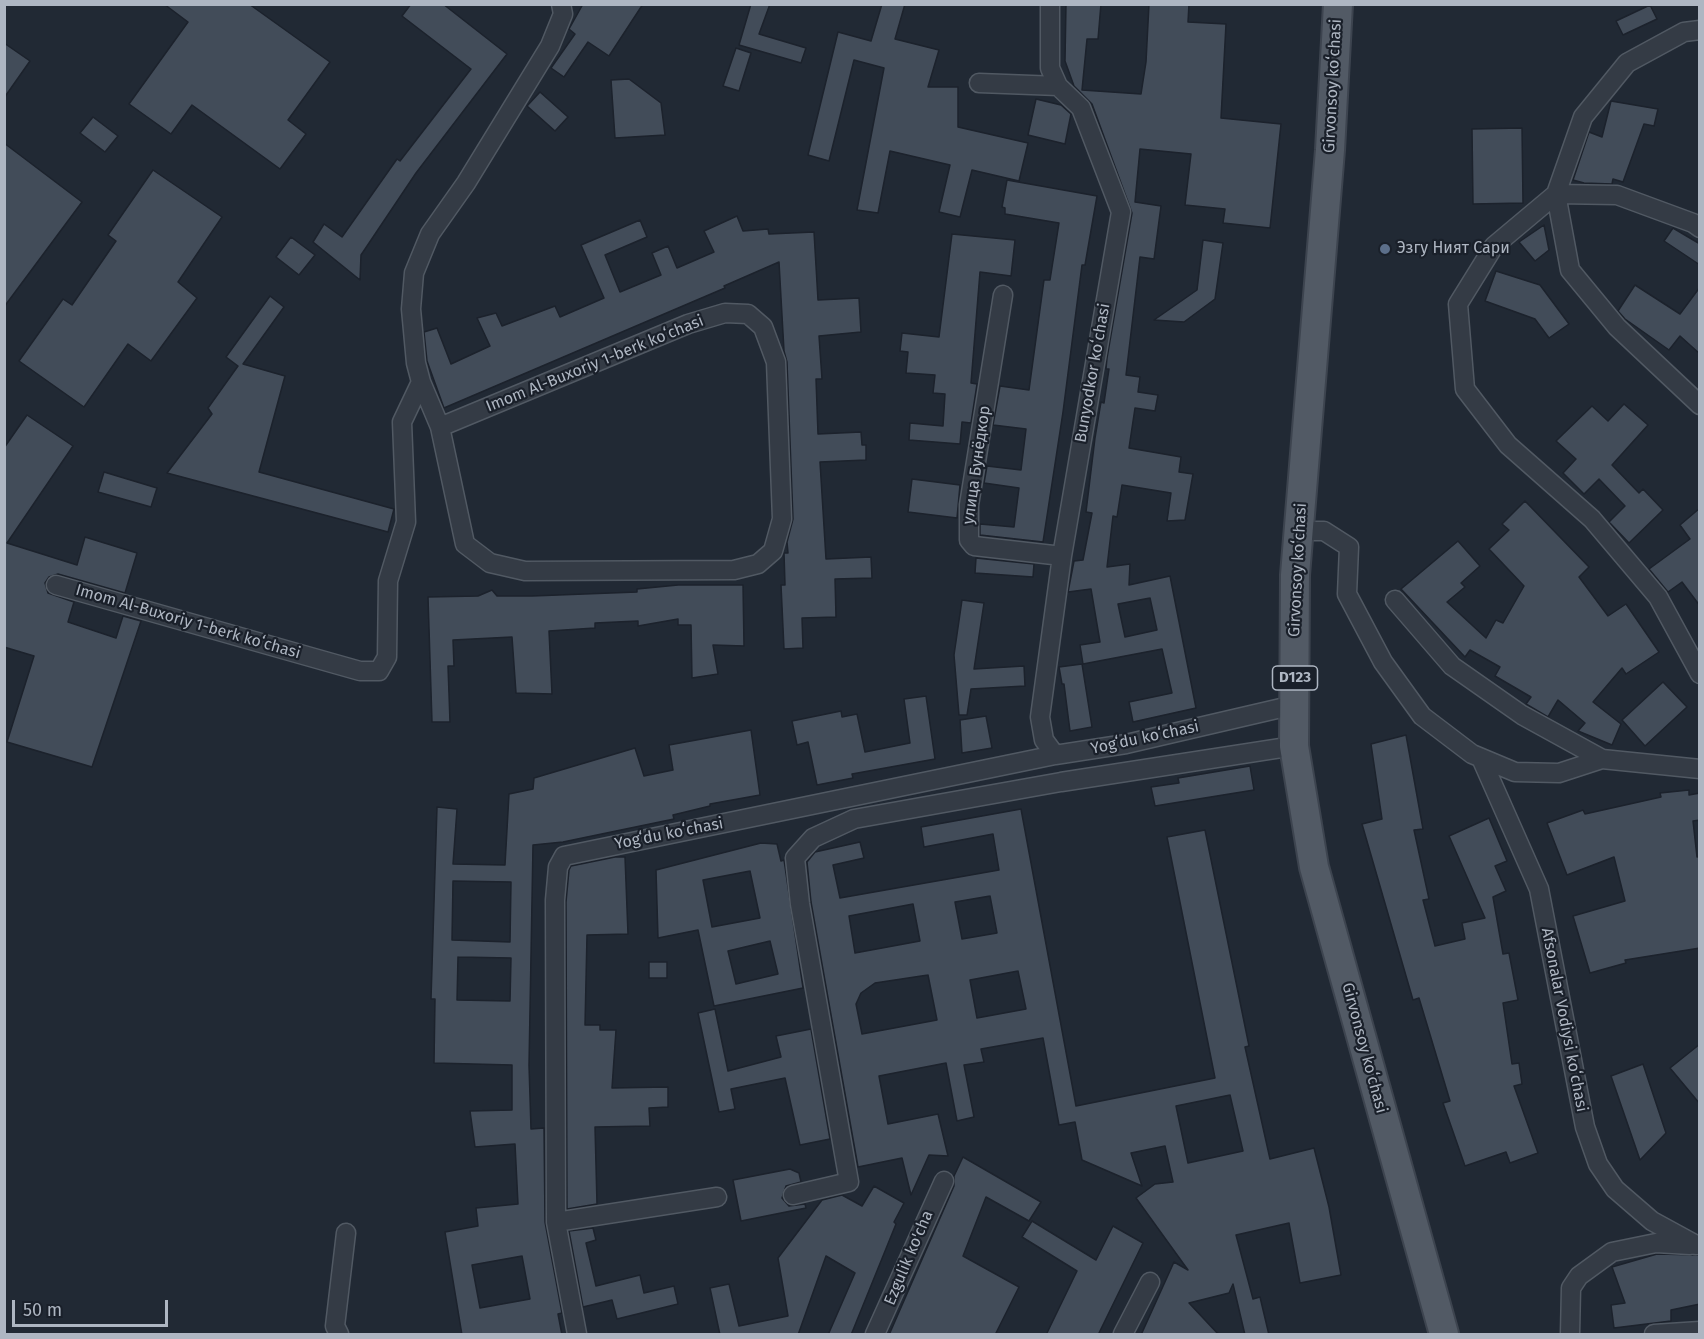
<!DOCTYPE html>
<html>
<head>
<meta charset="utf-8">
<style>
  body { margin:0 }
  #map { position:relative; width:1704px; height:1339px; overflow:hidden; background:#212934; font-family:"Fira Sans",sans-serif }
  canvas { display:block }
  .frame { position:absolute; inset:0; border:6px solid #aeb6c2; pointer-events:none }
  .scale { position:absolute; left:12px; top:1300px; width:156px; height:27px; box-sizing:border-box; border:3px solid #aeb6c2; border-top:0; padding-left:8px; font-size:18px; line-height:21px; white-space:nowrap; color:#aeb6c2; -webkit-text-stroke:4px #1a202a; paint-order:stroke }
</style>
</head>
<body>
<div id="map">
<canvas width="1704" height="1339"></canvas>
<div class="frame"></div>
<div class="scale">50 m</div>
</div>
<script>
const context = document.querySelector('canvas').getContext('2d');
context.lineJoin = 'round';
function fill(path, color) { context.fillStyle = color; context.fill(path, 'evenodd'); }
const poly = rows => new Path2D(rows.map(r => 'M' + r).join(''));
function stroke(path, color, width, dash) { context.strokeStyle = color; context.lineWidth = width; context.lineCap = dash ? 'butt' : 'round'; context.setLineDash(dash || []); context.stroke(path); }
function label(font, color, halo, rows, align = 'center') {
  context.font = font + ' "Fira Sans",sans-serif'; context.lineWidth = 4.5; context.setLineDash([]); context.textBaseline = 'middle'; context.strokeStyle = halo; context.fillStyle = color; for (const [text, x, y, turn = 0] of rows) {
    context.save(); context.translate(x, y); context.rotate((+turn || 0) * Math.PI / 180); context.textAlign = isNaN(turn) ? turn : align; if (halo) context.strokeText(text, 0, 0); context.fillText(text, 0, 0); context.restore();
  }
}
const building = poly([
  [164,4,249,4,330,62,288,120,306,134,280,169,192,105,171,134,129,104,188,22,164,4],
  [411,4,443,4,507,54,416,173,361,255,360,280,313,242,324,224,342,237,397,159,400,161,471,69,402,16,411,4],
  [583,4,643,4,609,56,588,42,564,77,551,68,575,34,569,29,583,4],
  [751,4,770,4,759,34,806,48,801,63,739,45,751,4],
  [882,4,905,4,895,39,939,50,928,87,958,87,958,127,1028,143,1019,181,972,170,960,217,939,212,950,165,890,151,878,213,857,210,884,68,854,60,829,161,808,155,838,32,871,41,882,4],
  [1066,4,1101,4,1098,39,1087,39,1082,90,1141,94,1146,62,1149,4,1189,4,1188,22,1226,24,1221,118,1281,124,1270,228,1223,223,1225,209,1185,205,1191,154,1140,149,1135,202,1161,206,1154,259,1140,257,1126,375,1140,377,1138,392,1158,395,1155,411,1135,408,1129,448,1181,457,1179,472,1193,474,1185,520,1167,521,1171,493,1122,485,1117,517,1113,516,1107,567,1130,564,1129,585,1170,576,1196,708,1133,722,1129,702,1172,693,1162,649,1083,664,1080,645,1100,642,1091,589,1068,592,1074,561,1083,560,1092,513,1086,512,1095,438,1101,402,1104,403,1109,369,1106,369,1107,358,1132,213,1092,104,1074,86,1065,61,1066,4],
  [1150,598,1157,630,1125,637,1118,604,1150,598],
  [1650,5,1657,19,1623,35,1616,21,1650,5],
  [4,43,30,61,4,98,4,43],
  [736,48,751,53,739,91,723,86,736,48],
  [629,79,661,103,665,135,615,138,611,80,629,79],
  [540,92,568,117,555,131,527,106,540,92],
  [1036,99,1061,105,1071,114,1065,144,1028,135,1036,99],
  [1611,101,1658,109,1654,126,1644,124,1623,182,1613,179,1612,184,1584,183,1573,180,1589,132,1602,137,1611,101],
  [93,117,118,136,105,152,80,133,93,117],
  [1522,128,1523,203,1473,204,1472,129,1522,128],
  [4,143,82,202,4,307,4,143],
  [153,170,222,217,178,282,197,298,151,361,128,344,84,407,19,361,63,299,72,305,116,241,108,235,153,170],
  [1007,180,1097,196,1085,265,1082,265,1063,412,1043,542,980,535,980,524,1014,527,1019,488,984,483,987,466,1021,470,1026,429,993,425,1000,386,1029,390,1044,280,1050,280,1059,223,1005,214,1005,208,1002,207,1007,180],
  [737,216,743,231,768,229,769,234,814,232,818,300,859,298,861,332,819,336,822,379,816,379,818,434,861,432,862,445,866,445,866,460,820,462,826,559,871,557,872,578,835,579,836,617,802,618,803,648,784,649,781,585,785,585,784,553,788,553,787,542,793,519,787,362,784,351,779,262,724,286,725,288,444,408,427,361,424,332,437,328,451,364,490,346,477,318,496,313,502,326,555,306,560,317,604,298,581,245,640,220,647,237,605,255,620,292,661,275,652,253,668,246,677,268,714,252,704,231,737,216],
  [1544,225,1549,250,1535,261,1519,242,1544,225],
  [1673,228,1700,244,1700,265,1664,241,1673,228],
  [952,234,1015,240,1011,276,980,272,971,383,977,384,971,423,962,422,960,444,909,440,910,423,943,426,945,394,933,393,935,375,906,373,908,352,900,351,902,333,939,337,952,234],
  [291,237,315,255,299,275,276,257,291,237],
  [1203,240,1223,243,1215,299,1184,322,1154,320,1197,290,1203,240],
  [1496,271,1540,285,1569,324,1549,338,1535,319,1485,301,1496,271],
  [1635,285,1680,314,1700,287,1700,354,1680,336,1669,350,1625,319,1618,311,1635,285],
  [270,296,284,307,243,364,285,376,259,472,394,509,388,532,167,473,212,414,208,408,238,366,226,357,270,296],
  [1624,404,1648,425,1612,465,1639,493,1643,489,1663,510,1629,543,1609,522,1625,506,1599,479,1584,494,1563,473,1576,459,1556,441,1592,406,1608,421,1624,404],
  [27,415,73,446,7,543,77,565,85,537,137,553,125,593,58,574,49,577,45,583,48,593,74,602,68,622,116,638,123,616,141,621,92,767,7,742,34,656,4,647,4,448,27,415],
  [104,472,157,488,151,507,98,492,104,472],
  [912,479,960,485,957,518,908,512,912,479],
  [1525,501,1589,567,1579,577,1608,616,1626,604,1659,652,1626,674,1622,668,1593,702,1621,724,1612,745,1578,731,1585,723,1558,700,1548,717,1526,704,1531,697,1495,676,1500,667,1470,650,1465,657,1401,589,1458,541,1480,566,1461,583,1465,587,1447,602,1486,638,1496,620,1503,623,1524,586,1489,549,1509,530,1502,524,1525,501],
  [1700,508,1700,606,1682,582,1668,592,1649,569,1690,539,1680,525,1700,508],
  [976,558,1034,564,1033,577,975,573,976,558],
  [678,585,743,585,744,646,713,645,718,674,692,678,691,625,678,625,678,619,638,626,638,621,595,623,595,628,549,631,552,694,516,693,512,637,453,640,454,666,448,666,450,722,432,722,428,597,478,596,492,590,497,596,532,596,637,592,637,589,678,585],
  [962,600,984,603,974,669,1024,666,1025,686,971,689,967,715,959,715,954,655,962,600],
  [1082,664,1092,727,1070,731,1064,684,1062,684,1059,667,1082,664],
  [1663,682,1687,707,1645,746,1622,720,1663,682],
  [926,696,935,759,852,774,853,778,817,785,808,742,797,745,792,721,841,711,842,717,857,714,865,752,910,743,904,699,926,696],
  [986,716,992,748,962,753,960,720,986,716],
  [751,730,760,795,710,804,710,806,673,815,674,819,563,842,533,845,529,1065,531,1129,544,1128,545,1222,562,1313,558,1314,562,1335,462,1335,445,1232,478,1226,476,1208,518,1204,515,1144,475,1147,470,1111,512,1110,512,1065,434,1063,435,999,431,999,437,807,457,809,453,864,505,865,509,794,533,789,534,778,635,748,644,776,673,770,669,745,751,730],
  [453,881,511,882,510,942,452,940,453,881],
  [458,957,511,958,510,1001,457,1000,458,957],
  [522,1256,530,1299,480,1308,472,1265,522,1256],
  [1406,735,1423,829,1414,830,1429,899,1423,900,1435,946,1465,939,1462,923,1485,918,1449,836,1489,818,1507,861,1495,866,1506,891,1493,897,1503,954,1509,953,1518,1000,1503,1003,1512,1064,1519,1063,1522,1084,1514,1086,1538,1153,1510,1163,1506,1152,1465,1166,1443,1103,1450,1101,1419,998,1413,1000,1362,824,1382,819,1371,744,1406,735],
  [1250,766,1254,790,1155,806,1151,787,1179,783,1178,778,1250,766],
  [1689,790,1689,795,1700,793,1700,820,1693,821,1697,857,1700,856,1700,948,1625,960,1626,963,1590,973,1573,916,1625,901,1614,857,1567,875,1547,823,1583,810,1585,814,1661,797,1660,793,1689,790],
  [1021,809,1076,1106,1215,1078,1167,837,1205,830,1249,1046,1245,1047,1270,1159,1314,1148,1329,1207,1341,1275,1300,1283,1289,1223,1236,1235,1253,1299,1260,1297,1269,1335,1245,1335,1233,1284,1229,1293,1189,1303,1219,1335,1141,1335,1174,1262,1188,1270,1136,1198,1155,1184,1173,1182,1165,1146,1131,1153,1142,1186,1082,1160,1075,1122,1059,1125,1043,1038,981,1049,984,1062,964,1065,974,1117,957,1121,946,1063,879,1076,888,1124,938,1114,948,1156,929,1155,911,1195,902,1158,858,1167,811,902,807,862,815,852,860,842,864,858,833,865,840,898,999,870,993,834,924,847,921,827,1021,809],
  [990,896,997,933,962,939,955,902,990,896],
  [913,904,920,941,855,953,849,916,913,904],
  [1018,971,1026,1009,977,1018,970,980,1018,971],
  [928,975,937,1020,862,1034,856,1004,861,993,875,983,928,975],
  [1230,1095,1243,1151,1188,1163,1176,1106,1230,1095],
  [761,843,777,844,781,861,784,860,803,988,714,1006,698,930,658,938,656,870,761,843],
  [750,871,760,918,712,927,703,880,750,871],
  [770,941,778,974,736,984,728,951,770,941],
  [615,857,625,857,628,934,587,935,585,1025,600,1025,600,1030,616,1030,612,1088,668,1087,668,1107,649,1108,650,1126,595,1127,597,1204,567,1209,566,902,569,870,571,866,615,857],
  [649,962,667,962,667,978,649,978,649,962],
  [715,1009,728,1071,781,1057,776,1036,811,1029,830,1139,800,1145,785,1078,731,1089,735,1109,719,1112,698,1013,715,1009],
  [1700,1044,1700,1104,1670,1068,1700,1044],
  [1643,1064,1666,1133,1640,1160,1611,1076,1643,1064],
  [963,1157,1041,1202,1029,1221,986,1197,963,1256,1019,1287,995,1335,889,1335,954,1186,954,1176,963,1157],
  [790,1169,799,1173,801,1182,786,1186,782,1198,789,1206,805,1204,806,1208,741,1221,733,1180,790,1169],
  [874,1186,904,1203,894,1222,896,1224,851,1335,828,1335,855,1273,826,1256,798,1335,720,1335,710,1288,729,1284,739,1326,788,1316,778,1258,822,1200,842,1195,862,1206,874,1186],
  [1032,1221,1096,1260,1113,1226,1143,1243,1098,1335,1046,1335,1077,1271,1022,1237,1032,1221],
  [593,1228,596,1240,586,1243,596,1286,640,1275,644,1293,674,1286,678,1304,617,1319,612,1300,583,1307,569,1231,593,1228],
  [1657,1254,1700,1255,1700,1304,1671,1310,1671,1321,1614,1328,1611,1305,1625,1303,1612,1267,1657,1254]
]);
fill(building, '#424c59');
stroke(building, '#1c222c', 1.5);
const minor = poly([
  [1050,4,1050,68,1058,86,1081,108,1121,212,1062,556,1040,717,1044,740,1055,755],
  [1700,30,1684,32,1627,63,1583,117,1556,194,1570,270,1617,327,1700,405],
  [979,83,1058,86],
  [1700,228,1693,223,1617,195,1556,194,1494,246,1458,304,1465,389,1508,445,1592,519,1658,597,1700,674],
  [1003,295,969,505,969,540,974,546,1062,556],
  [440,427,688,324,725,313,748,314,763,327,776,362,782,519,773,551,758,564,734,570,525,571,490,563,465,544,440,427,421,382,416,363,411,309,414,273,430,234,466,183,550,46,563,14,561,4],
  [1299,531,1324,531,1349,547,1347,594,1383,662,1422,716,1472,754,1515,772,1559,773,1602,759,1700,769],
  [56,585,360,671,379,671,387,657,388,581,406,522,402,422,421,382],
  [1395,600,1452,666,1522,715,1602,759],
  [1481,758,1539,889,1585,1127,1598,1164,1615,1189,1652,1221,1696,1245],
  [793,1195,849,1182,800,904,795,858,813,838,854,819,1061,782,1294,746],
  [717,1197,556,1222,555,900,558,867,564,856,1055,755,1126,744,1294,705],
  [556,1222,577,1334],
  [339,1334,335,1326,346,1233],
  [875,1334,944,1181],
  [1123,1334,1150,1282],
  [1570,1334,1571,1288,1579,1276,1612,1252,1656,1243,1690,1245],
  [1654,1334,1700,1331]
]);
const primary = poly([
  [1338,4,1330,150,1295,575,1294,746,1314,867,1444,1334]
]);
stroke(minor, '#515963', 21);
stroke(primary, '#3d444f', 32);
stroke(minor, '#343b45', 18);
stroke(primary, '#525a65', 28);
for (const [x, y, r, color] of [
  [1385,249,6,"#5c6f8a"]
]) { const dot = new Path2D(); dot.arc(x, y, r, 0, 2 * Math.PI); context.fillStyle = color; context.fill(dot); stroke(dot, '#1a202a', 2); }
for (const [x, y, w] of [
  [1295,678,45]
]) { const box = new Path2D(); box.roundRect(x - w / 2, y - 12, w, 24, 4.5); context.fillStyle = '#1a202a'; context.fill(box); stroke(box, '#aeb6c2', 1.5); }
label('bold 15px', '#aeb6c2', null, [
  ["D123",1295,678]
]);
label('16px', '#aeb6c2', '#1a202a', [
  ["Girvonsoy koʻchasi",1333,86,-87],
  ["Imom Al-Buxoriy 1-berk koʻchasi",595,364,-22],
  ["Bunyodkor koʻchasi",1093,373,-80],
  ["улица Бунёдкор",977,465,-82],
  ["Girvonsoy koʻchasi",1298,570,-87],
  ["Imom Al-Buxoriy 1-berk koʻchasi",188,622,16],
  ["Yogʻdu koʻchasi",1145,738,-12],
  ["Yogʻdu koʻchasi",669,834,-11],
  ["Afsonalar Vodiysi koʻchasi",1564,1020,79],
  ["Girvonsoy koʻchasi",1364,1048,75],
  ["Ezgulik ko'cha",909,1258,-67]
]);
label('16px', '#aeb6c2', '#1a202a', [
  ["Эзгу Ният Сари",1397,249]
], 'left');
</script>
</body>
</html>
